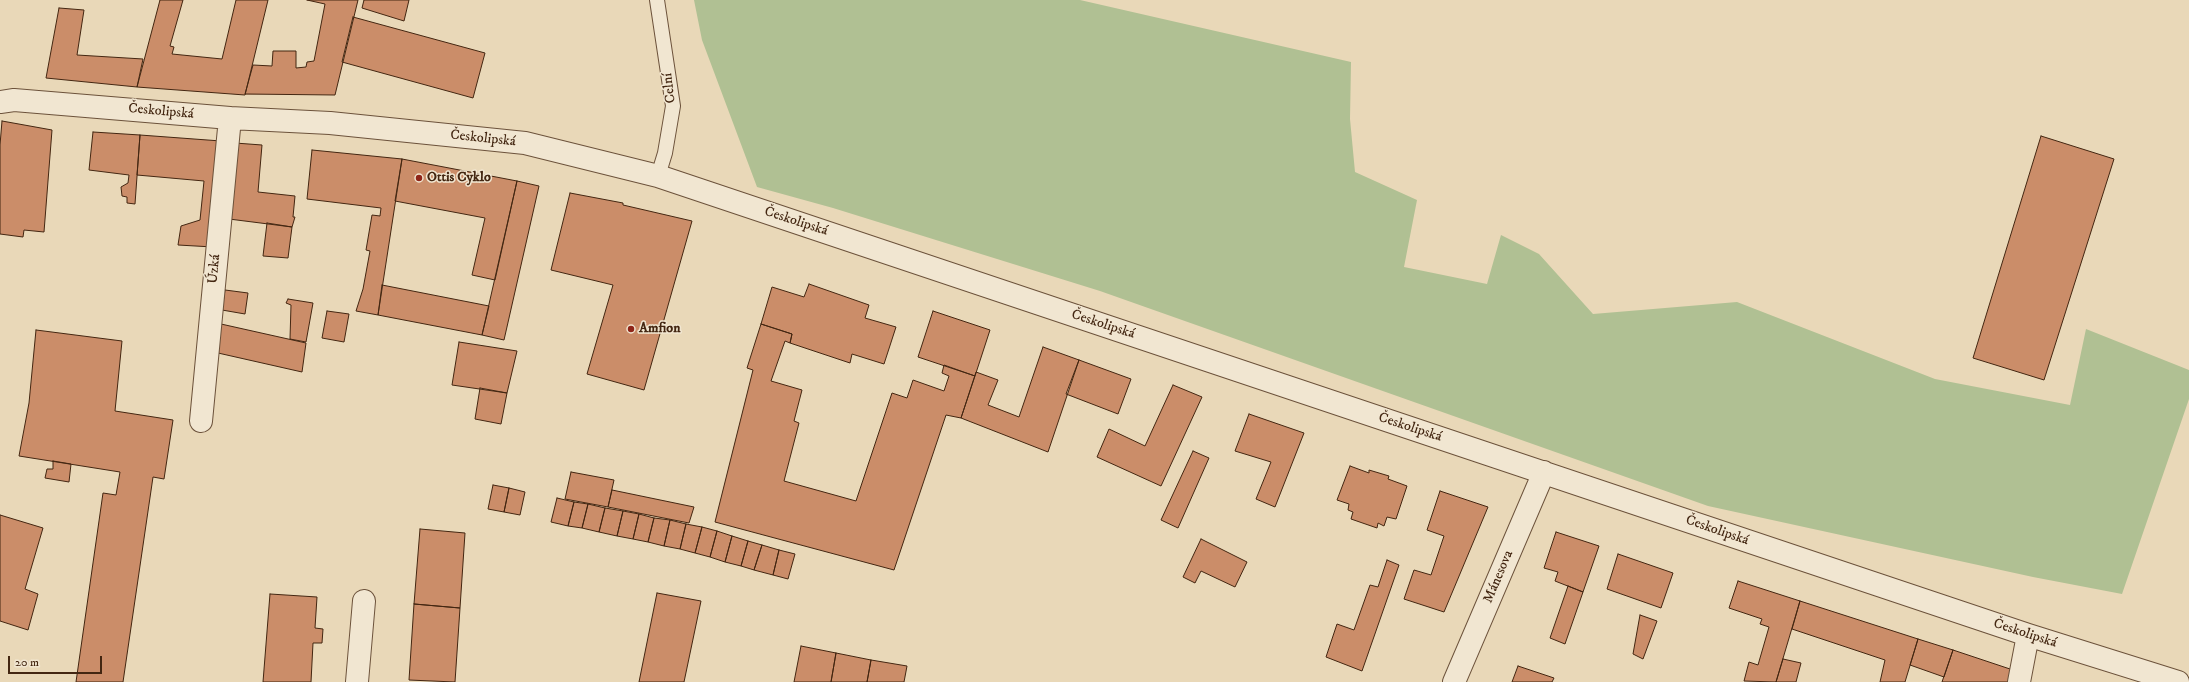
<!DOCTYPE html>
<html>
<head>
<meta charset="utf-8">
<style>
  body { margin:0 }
  #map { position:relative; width:2189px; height:682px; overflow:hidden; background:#e9d8b8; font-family:"IM FELL DW Pica",serif }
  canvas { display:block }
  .scale { position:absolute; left:8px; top:656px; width:94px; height:18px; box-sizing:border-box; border:2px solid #432611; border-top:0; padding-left:5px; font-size:12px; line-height:14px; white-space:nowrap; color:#432611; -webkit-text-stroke:3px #f1e6d1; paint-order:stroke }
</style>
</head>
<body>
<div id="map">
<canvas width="2189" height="682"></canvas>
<div class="scale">20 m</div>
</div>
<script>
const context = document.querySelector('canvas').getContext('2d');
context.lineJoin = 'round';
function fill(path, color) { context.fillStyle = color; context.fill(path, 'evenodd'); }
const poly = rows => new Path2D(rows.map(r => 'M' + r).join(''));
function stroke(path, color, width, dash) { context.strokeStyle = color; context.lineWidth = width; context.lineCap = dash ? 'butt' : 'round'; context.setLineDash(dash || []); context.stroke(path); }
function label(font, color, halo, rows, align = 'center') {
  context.font = font + ' "IM FELL DW Pica",serif'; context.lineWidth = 3; context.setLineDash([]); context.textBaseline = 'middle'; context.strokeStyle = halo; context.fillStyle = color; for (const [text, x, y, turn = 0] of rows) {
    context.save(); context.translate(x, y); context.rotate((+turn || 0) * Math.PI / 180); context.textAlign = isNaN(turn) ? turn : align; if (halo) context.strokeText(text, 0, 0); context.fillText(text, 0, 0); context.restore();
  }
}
fill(poly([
  [694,0,1080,0,1351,62,1350,119,1355,172,1417,200,1404,267,1487,284,1501,235,1539,254,1593,314,1737,302,1935,379,2070,405,2086,329,2189,370,2189,399,2122,594,2033,577,1708,506,1100,291,833,208,757,187,702,40]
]), '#b0c093');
const building = poly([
  [160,0,183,0,170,46,174,47,172,54,222,59,236,0,268,0,245,95,137,87,160,0],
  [307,0,358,0,335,95,245,94,253,65,272,66,273,51,296,51,296,68,306,67,307,62,314,61,325,4,307,0],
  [364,0,409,0,404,21,362,8,364,0],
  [59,8,84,10,77,55,143,59,137,87,46,78,59,8],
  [353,17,485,53,473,98,342,62,353,17],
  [2,121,52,130,44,232,24,230,23,237,0,234,0,145,2,121],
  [93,132,140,135,135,204,127,203,127,197,122,196,121,187,128,183,129,175,89,170,93,132],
  [140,135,221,141,213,247,178,245,181,226,200,220,204,181,137,175,140,135],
  [2041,136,2114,159,2044,380,1973,358,2041,136],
  [235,143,262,145,258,192,295,196,293,217,295,217,292,227,229,219,235,143],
  [312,150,402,159,378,315,356,311,363,289,370,251,366,250,372,215,380,216,381,208,307,199,312,150],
  [402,159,517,181,495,280,472,275,485,218,395,201,402,159],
  [517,181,539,186,504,340,482,335,517,181],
  [570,193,623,203,623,205,692,221,644,390,587,374,613,285,551,270,570,193],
  [267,223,292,227,288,258,263,256,267,223],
  [809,284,869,305,865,318,896,327,884,364,852,354,850,363,790,343,792,334,761,324,772,287,804,297,809,284],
  [382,285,489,306,482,335,378,315,382,285],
  [225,290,248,293,245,314,222,310,225,290],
  [288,299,313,303,306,342,290,339,291,305,286,303,288,299],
  [327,311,349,314,344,342,322,338,327,311],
  [933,311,990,330,975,376,918,357,933,311],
  [221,324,306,343,302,372,218,353,221,324],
  [761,324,792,334,790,343,785,341,771,381,802,390,794,421,799,423,784,481,856,501,892,393,907,398,913,380,944,391,949,376,942,373,944,365,975,376,961,418,946,415,894,570,715,522,753,370,747,368,761,324],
  [36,330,122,341,115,411,173,420,164,479,153,477,123,682,76,682,103,493,116,495,120,472,19,456,29,403,36,330],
  [459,342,517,351,507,393,452,385,459,342],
  [1043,347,1079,360,1048,452,961,418,976,372,998,380,988,405,1019,417,1043,347],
  [1079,360,1131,379,1118,414,1066,394,1079,360],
  [1173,385,1202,397,1161,486,1097,457,1109,429,1145,446,1173,385],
  [480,388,507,393,501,424,475,419,480,388],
  [1249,414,1304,433,1275,507,1256,499,1271,462,1235,451,1249,414],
  [1193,451,1209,458,1178,528,1161,520,1193,451],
  [53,461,71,464,69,482,45,478,47,469,53,469,53,461],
  [1350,466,1369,473,1369,470,1389,476,1388,479,1407,486,1396,519,1387,517,1384,526,1378,523,1377,528,1351,519,1353,512,1348,510,1349,504,1337,500,1350,466],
  [571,472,614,480,608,507,565,499,571,472],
  [493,485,509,488,504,512,488,509,493,485],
  [509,488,525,492,520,515,504,512,509,488],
  [612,490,694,507,689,523,608,507,612,490],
  [1440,491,1488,507,1444,612,1404,599,1414,570,1431,575,1444,536,1427,530,1440,491],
  [557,498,574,502,568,526,551,522,557,498],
  [574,502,588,504,582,528,568,526,574,502],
  [588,504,605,508,599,532,582,528,588,504],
  [605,508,623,511,617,536,599,532,605,508],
  [623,511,639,514,633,539,617,536,623,511],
  [639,514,654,518,648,542,633,539,639,514],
  [0,515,43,528,25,589,38,594,28,630,0,621,0,515],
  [654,518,670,520,664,546,648,542,654,518],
  [670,520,686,524,680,549,664,546,670,520],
  [686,524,702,527,695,553,680,549,686,524],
  [702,527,717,531,710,557,695,553,702,527],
  [420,529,465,533,460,608,414,604,420,529],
  [717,531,732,536,725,562,710,557,717,531],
  [1556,532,1599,546,1583,592,1555,581,1558,572,1544,568,1556,532],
  [732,536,748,541,741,566,725,562,732,536],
  [1201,539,1247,562,1235,587,1201,571,1195,583,1183,577,1201,539],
  [748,541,762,545,754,570,741,566,748,541],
  [762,545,779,550,773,575,754,570,762,545],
  [779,550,795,554,788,579,773,575,779,550],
  [1618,554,1673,573,1661,608,1607,589,1618,554],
  [1387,560,1399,565,1362,671,1326,657,1337,624,1354,630,1370,585,1378,587,1387,560],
  [1738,581,1800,601,1776,682,1744,681,1749,662,1758,665,1769,627,1760,624,1762,619,1729,608,1738,581],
  [1568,586,1583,592,1565,644,1550,638,1568,586],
  [657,593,701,601,684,682,639,682,657,593],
  [270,594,317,597,315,628,323,629,322,643,313,643,311,682,263,682,270,594],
  [1800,601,1918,639,1905,682,1880,682,1885,660,1792,629,1800,601],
  [414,604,460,608,455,682,409,680,414,604],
  [1640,615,1657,621,1643,659,1633,654,1640,615],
  [1918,639,1953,650,1944,677,1910,665,1918,639],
  [801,646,836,653,831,682,794,682,801,646],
  [1953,650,2013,670,2011,682,1942,682,1953,650],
  [836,653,871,660,867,682,831,682,836,653],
  [1783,659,1801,663,1796,682,1776,682,1783,659],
  [871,660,907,666,904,682,867,682,871,660],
  [1518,666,1554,678,1552,682,1512,682,1518,666]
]);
fill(building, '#cb8d69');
stroke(building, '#432611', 1);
const service = poly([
  [657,0,673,106,665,153,658,176]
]);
const minor = poly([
  [0,102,14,100,230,118,330,123,525,143,658,176,2028,635,2178,682],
  [201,421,230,118],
  [357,682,364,601],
  [1454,682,1544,472],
  [2019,682,2028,635]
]);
stroke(service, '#6c523b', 16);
stroke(minor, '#6c523b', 24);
stroke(service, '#f1e6d1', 14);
stroke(minor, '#f1e6d1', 22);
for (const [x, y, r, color] of [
  [419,178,4,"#8f2418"],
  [631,329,4,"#8f2418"]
]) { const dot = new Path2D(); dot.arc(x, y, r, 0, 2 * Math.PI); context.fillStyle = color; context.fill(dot); stroke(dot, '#f1e6d1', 1.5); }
label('14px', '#432611', '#f1e6d1', [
  ["Celní",670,88,-97],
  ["Českolipská",161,112,5],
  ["Českolipská",483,139,6],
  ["Českolipská",796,222,18],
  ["Úzká",215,269,-85],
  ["Českolipská",1103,325,18],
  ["Českolipská",1410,428,18],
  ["Českolipská",1717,531,19],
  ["Mánesova",1499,577,-67],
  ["Českolipská",2025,634,18]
]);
label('bold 14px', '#432611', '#f1e6d1', [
  ["Ottis Cyklo",427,178],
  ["Amfion",639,329]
], 'left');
</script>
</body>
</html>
